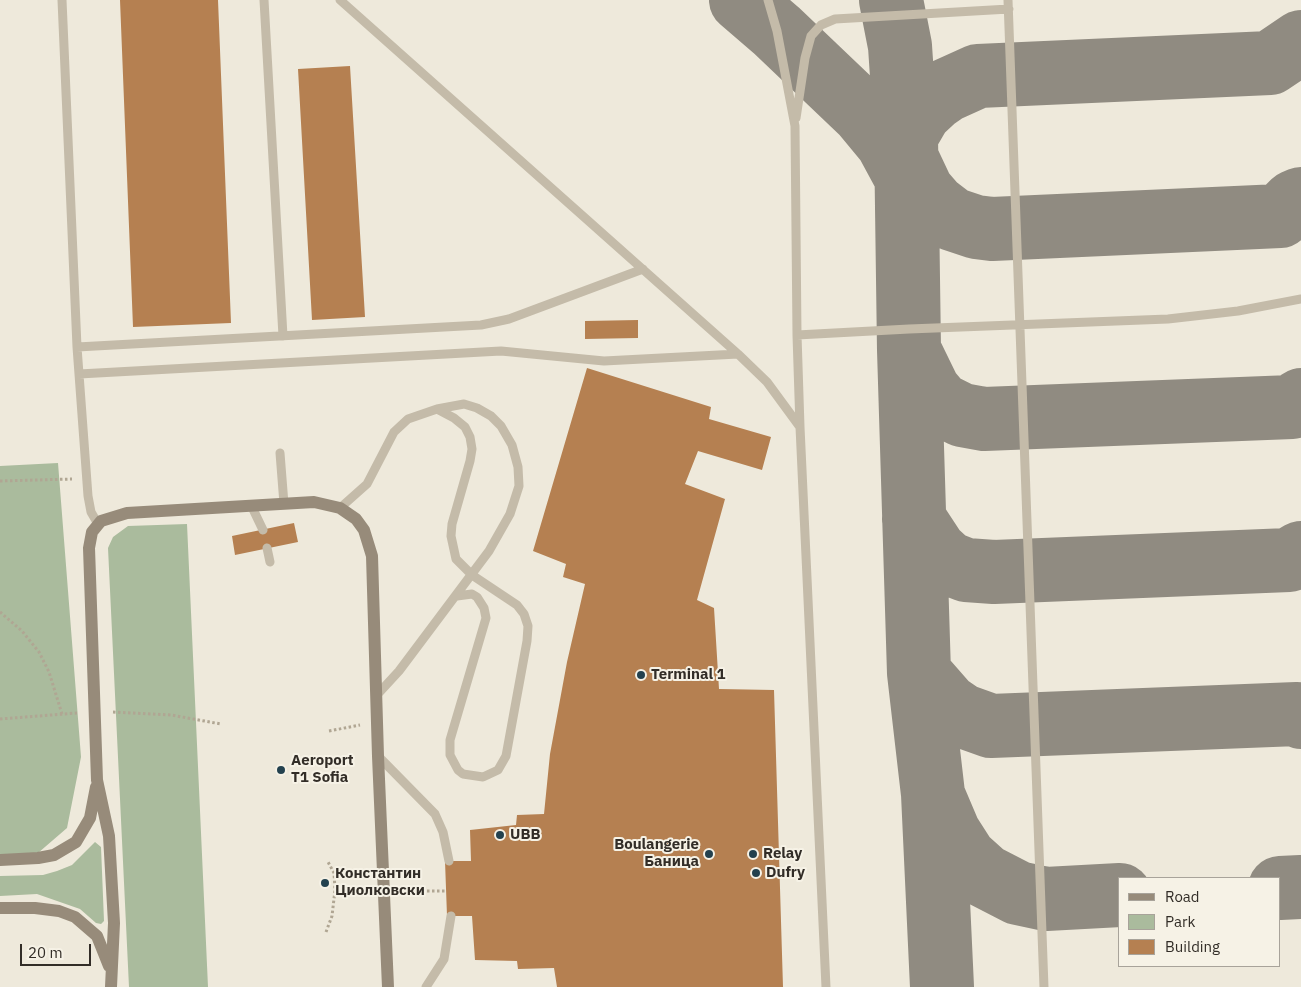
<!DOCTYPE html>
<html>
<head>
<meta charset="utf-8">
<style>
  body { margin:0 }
  #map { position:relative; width:1301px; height:987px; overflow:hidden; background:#eee9db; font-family:"IBM Plex Sans",sans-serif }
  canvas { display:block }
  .legend { position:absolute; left:1118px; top:877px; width:162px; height:90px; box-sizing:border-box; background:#f6f2e6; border:1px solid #a8a39a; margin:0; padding:6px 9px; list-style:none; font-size:15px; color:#322d27 }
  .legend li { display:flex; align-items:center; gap:10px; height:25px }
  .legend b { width:25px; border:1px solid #a8a39a }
  .scale { position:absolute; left:20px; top:944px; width:71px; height:22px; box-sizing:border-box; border:2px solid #322d27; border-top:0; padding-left:6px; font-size:15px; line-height:18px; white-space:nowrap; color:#322d27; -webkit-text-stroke:4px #f6f2e6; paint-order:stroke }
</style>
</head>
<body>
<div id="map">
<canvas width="1301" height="987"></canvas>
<ul class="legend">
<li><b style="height:6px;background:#978b7a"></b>Road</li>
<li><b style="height:14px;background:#aabb9d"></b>Park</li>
<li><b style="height:14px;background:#b58051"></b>Building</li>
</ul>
<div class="scale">20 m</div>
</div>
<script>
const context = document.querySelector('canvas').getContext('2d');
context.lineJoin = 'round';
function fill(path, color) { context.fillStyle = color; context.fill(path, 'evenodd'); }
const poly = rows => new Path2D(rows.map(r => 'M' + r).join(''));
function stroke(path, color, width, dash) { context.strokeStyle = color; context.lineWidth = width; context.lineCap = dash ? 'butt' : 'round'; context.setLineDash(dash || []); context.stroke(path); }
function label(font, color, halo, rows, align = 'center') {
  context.font = font + ' "IBM Plex Sans",sans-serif'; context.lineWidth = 4; context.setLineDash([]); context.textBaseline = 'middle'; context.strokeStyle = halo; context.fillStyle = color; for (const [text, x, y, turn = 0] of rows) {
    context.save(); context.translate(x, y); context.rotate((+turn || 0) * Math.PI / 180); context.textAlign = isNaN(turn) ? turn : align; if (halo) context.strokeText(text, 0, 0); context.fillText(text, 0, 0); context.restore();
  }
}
fill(poly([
  [58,463,81,757,67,828,38,853,0,855,0,466],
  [187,524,208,987,129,987,108,548,113,537,128,526],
  [95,842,101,847,104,921,101,924,96,923,80,909,37,894,0,896,0,876,43,875,57,871,72,865]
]), '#aabb9d');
stroke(poly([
  [741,0,777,31,863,113,887,142,907,179],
  [891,0,900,46,906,136,909,350,919,673,933,794,942,987],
  [906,136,920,112,934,99,947,90,978,76,1270,63,1301,42],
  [906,157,922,191,935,206,952,219,976,227,992,229,1280,216,1294,202,1301,199],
  [909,350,929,391,940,404,962,415,984,419,1292,407,1301,400],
  [914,519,935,551,948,563,966,570,994,572,1289,560,1301,553],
  [919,673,947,705,963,716,991,726,1297,714,1301,717],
  [935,800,949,833,965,858,985,876,1018,893,1046,899,1120,895],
  [1280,888,1301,887]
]), '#908b81', 64);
fill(poly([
  [120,0,218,0,231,323,133,327],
  [350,66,365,317,312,320,298,69],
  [638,320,638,338,585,339,585,321],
  [587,368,711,407,709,419,771,437,762,470,698,451,685,484,725,499,697,600,714,608,719,689,774,690,783,987,557,987,554,968,518,969,517,961,475,960,472,916,447,916,445,861,471,861,470,830,516,825,517,815,544,814,550,754,567,662,585,584,563,577,566,564,533,551],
  [294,523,298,542,235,555,232,536]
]), '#b58051');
stroke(poly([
  [0,481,72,479],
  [0,612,22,631,39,652,49,672,62,714],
  [113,712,171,715,221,724],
  [0,719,77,713],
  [329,731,360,725],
  [335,890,363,890],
  [417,891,446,891],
  [326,932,332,916,335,890,334,873,327,860]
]), '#b0a693', 3, [2.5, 2.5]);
stroke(poly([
  [62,0,77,347,88,496,91,512,98,524],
  [264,0,283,336],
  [340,0,738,354,767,382,800,427,826,987],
  [768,0,777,31,795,126,797,335,800,427],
  [1008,0,1044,987],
  [796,118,805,58,811,36,821,25,835,19,1009,9],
  [797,335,909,329,1168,319,1238,311,1301,299],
  [77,347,481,325,509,319,643,269],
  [79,374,501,351,604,361,738,354],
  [280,453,284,504],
  [251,505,263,530],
  [340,508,367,484,394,432,408,419,437,409,454,418,465,427,470,437,472,449,470,461,452,524,451,536,456,559,472,575,517,605,524,614,528,626,527,641,506,756,498,770,483,777,463,774,458,770,450,755,450,740,486,618,484,608,477,597,472,594,457,596],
  [267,548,270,562],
  [376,696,399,671,489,551,510,514,519,486,518,467,512,445,501,426,491,416,477,408,464,404,437,409],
  [378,756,435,814,443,832,449,861],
  [426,987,444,959,451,916]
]), '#c4bba9', 9);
stroke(poly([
  [0,860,38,858,54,855,76,842,90,818,96,787],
  [0,908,35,908,59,911,75,917,97,936,109,966],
  [111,987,114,923,109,836,97,780,89,548,92,532,101,521,127,513,314,502,340,508,356,519,364,530,372,556,378,756,388,987]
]), '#978b7a', 12);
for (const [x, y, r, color] of [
  [641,675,5,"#23414e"],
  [281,770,5,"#23414e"],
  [500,835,5,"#23414e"],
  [709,854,5,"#23414e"],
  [753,854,5,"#23414e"],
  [756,873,5,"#23414e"],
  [325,883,5,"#23414e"]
]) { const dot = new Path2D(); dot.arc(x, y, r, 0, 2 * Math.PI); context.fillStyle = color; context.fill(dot); stroke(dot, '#f6f2e6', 2); }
label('bold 15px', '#322d27', '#f6f2e6', [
  ["Terminal 1",651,675],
  ["Aeroport",291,761],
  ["T1 Sofia",291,778],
  ["UBB",510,835],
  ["Boulangerie",699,845,"right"],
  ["Баница",699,862,"right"],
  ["Relay",763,854],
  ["Dufry",766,873],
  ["Константин",335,874],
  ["Циолковски",335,891]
], 'left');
</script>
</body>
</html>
